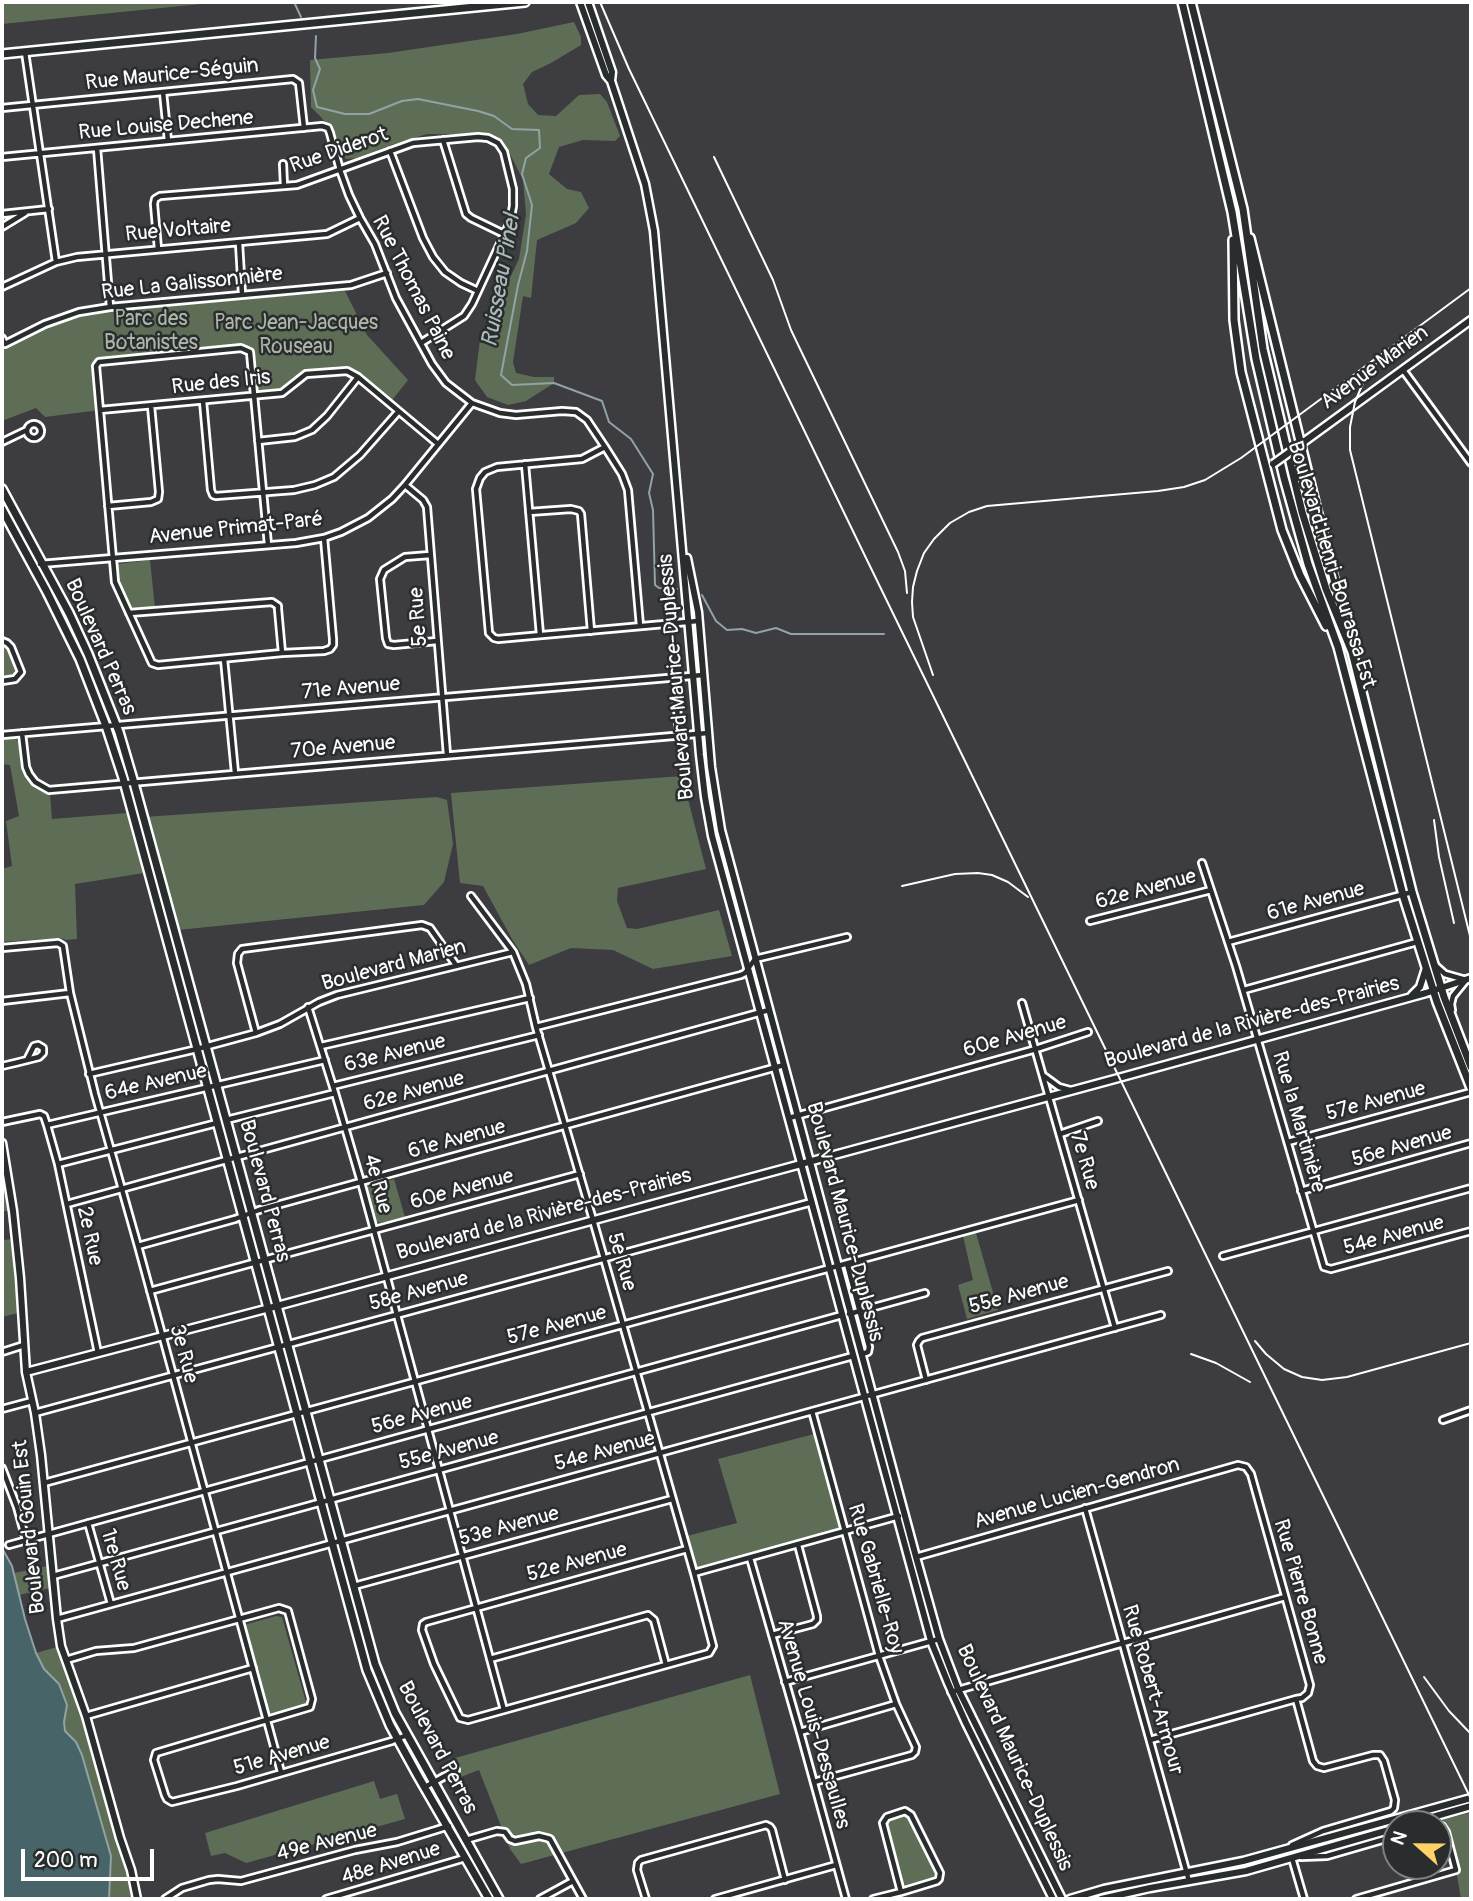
<!DOCTYPE html>
<html>
<head>
<meta charset="utf-8">
<style>
  body { margin:0 }
  #map { position:relative; width:1473px; height:1901px; overflow:hidden; background:#3c3c41; font-family:Pangolin,sans-serif }
  canvas { display:block }
  .frame { position:absolute; inset:0; border:4px solid #fff; pointer-events:none }
  .north { position:absolute; left:1382px; top:1810px; width:70px; height:70px; box-sizing:border-box; background:#2a2d2e; border:2px solid #7f8182; border-radius:50%; rotate:291deg; font-size:19px; font-weight:700; line-height:28px; text-align:center; color:#fff }
  .north::after { content:''; display:block; margin:auto; width:24px; height:32px; background:#ffd166; clip-path:polygon(50% 0,100% 100%,50% 72%,0 100%) }
  .scale { position:absolute; left:21px; top:1849px; width:133px; height:32px; box-sizing:border-box; border:4px solid #fff; border-top:0; padding-left:9px; font-size:21px; line-height:24px; white-space:nowrap; color:#fff; -webkit-text-stroke:5px #2a2d2e; paint-order:stroke }
</style>
</head>
<body>
<div id="map">
<canvas width="1473" height="1901"></canvas>
<div class="frame"></div>
<div class="north">N</div>
<div class="scale">200 m</div>
</div>
<script>
const context = document.querySelector('canvas').getContext('2d');
context.lineJoin = 'round';
function fill(path, color) { context.fillStyle = color; context.fill(path, 'evenodd'); }
const poly = rows => new Path2D(rows.map(r => 'M' + r).join(''));
function stroke(path, color, width, dash) { context.strokeStyle = color; context.lineWidth = width; context.lineCap = dash ? 'butt' : 'round'; context.setLineDash(dash || []); context.stroke(path); }
function label(font, color, halo, rows, align = 'center') {
  context.font = font + ' Pangolin,sans-serif'; context.lineWidth = 5; context.setLineDash([]); context.textBaseline = 'middle'; context.strokeStyle = halo; context.fillStyle = color; for (const [text, x, y, turn = 0] of rows) {
    context.save(); context.translate(x, y); context.rotate((+turn || 0) * Math.PI / 180); context.textAlign = isNaN(turn) ? turn : align; if (halo) context.strokeText(text, 0, 0); context.fillText(text, 0, 0); context.restore();
  }
}
fill(poly([
  [2,2,221,2,2,24],
  [574,22,581,37,581,45,551,63,532,72,523,84,528,104,538,115,556,116,579,95,600,94,607,102,620,136,615,141,583,140,559,147,549,174,567,189,581,192,589,208,576,223,537,240,531,298,523,296,513,362,516,373,534,377,554,377,554,383,526,401,508,405,487,397,475,380,480,340,519,259,526,214,523,180,505,144,490,135,427,134,391,145,357,158,346,159,338,150,330,128,320,116,311,107,310,60,388,53,517,34],
  [345,291,367,335,408,380,389,404,347,371,300,377,282,393,254,397,251,353,247,350,103,360,96,367,100,410,45,417,36,408,2,421,2,347,5,349,45,327,76,315,108,310],
  [150,560,155,608,131,609,119,581,118,564],
  [2,645,8,649,17,669,18,674,13,678,2,679],
  [14,737,19,742,21,765,26,778,35,787,50,794,52,819,127,813,144,873,75,884,77,939,66,940,60,938,2,942,2,869,12,866,6,821,19,816,10,765,2,764,2,739],
  [682,776,706,869,618,888,617,901,627,928,637,929,719,910,732,956,653,969,613,950,571,948,529,965,512,939,483,886,460,883,451,793],
  [437,797,447,800,453,844,444,882,424,905,178,930,160,865,144,817],
  [2,1143,13,1211,2,1211],
  [394,1179,405,1217,380,1223,376,1221,367,1187],
  [976,1233,998,1310,967,1319,958,1285,973,1280,963,1236],
  [15,1239,22,1312,2,1317,2,1240],
  [818,1433,844,1531,694,1573,683,1537,737,1523,718,1459],
  [52,1565,54,1587,19,1595,14,1573],
  [276,1616,282,1617,306,1702,305,1707,269,1716,244,1625],
  [61,1646,86,1716,137,1899,109,1899,111,1856,76,1742,65,1731,64,1722,67,1705,59,1684,44,1669,36,1653],
  [750,1675,780,1794,521,1864,510,1849,479,1770,458,1778,448,1760],
  [374,1781,380,1799,397,1794,405,1819,246,1863,225,1853,211,1856,205,1833],
  [1469,1813,1471,1818,1471,1899,1461,1899,1456,1870,1446,1832,1438,1824,1429,1823],
  [905,1816,909,1817,938,1876,936,1879,907,1888,903,1886,887,1824,890,1820]
]), '#5e6e56');
const water = poly([
  [2,1548,12,1566,25,1619,36,1653,44,1669,59,1684,67,1705,64,1722,65,1731,76,1742,82,1755,111,1856,109,1899,2,1899,2,1548]
]);
fill(water, '#476568');
stroke(water, '#91a3a4', 2);
stroke(poly([
  [294,2,301,17],
  [316,36,315,58,320,69,313,90,317,107,345,114,369,114,402,101,418,99,478,111,494,116,512,129,539,130,540,148,526,158,522,174,532,205,527,251,518,285,501,375,512,385,554,383,602,401,609,422,631,439,653,474,649,493,653,510,655,585,659,588,677,589],
  [702,595,716,621,727,630,742,629,756,633,776,628,791,634,884,634]
]), '#91a3a4', 2);
const minor = poly([
  [25,52,56,262],
  [163,92,168,141],
  [2,108,293,79,299,83,304,128],
  [443,140,466,214,471,218,504,234],
  [97,148,110,307],
  [390,151,423,238,433,257,445,272,461,283,478,291],
  [2,157,322,126,328,128,330,133,340,170,349,195,360,218,375,244,396,298,432,364,446,383,472,403,500,413,516,415,562,411,576,412,587,420,605,447,622,474,628,490,640,626],
  [283,164,284,186],
  [2,214,49,209],
  [2,227,25,213],
  [239,243,242,294],
  [158,249,154,204,155,199,160,196,297,185,413,143,478,137,488,138,498,143,504,152,513,189,513,206,510,222,472,304,464,316,421,343],
  [2,287,56,262,77,257,327,234,360,218],
  [2,338,5,344,45,324,79,312,110,307,351,285,387,273],
  [1403,370,1471,463],
  [203,401,211,490,213,495,216,496,294,490,315,485,334,477,360,455,398,412],
  [100,410,282,393,306,374,347,371,358,377,438,444],
  '27 431a7 7 0 1 1 14 0a7 7 0 1 1-14 0Z',
  [258,441,295,437,312,430,327,416,358,377],
  [2,442,27,430],
  [605,447,582,459,497,467,485,472,480,478,476,489,489,633,494,638,498,639,698,621],
  [525,464,540,635],
  [405,485,423,500,427,507,447,755],
  [108,506,151,502,158,499,159,492,151,406],
  [529,512,571,509,579,511,581,514,591,631],
  [268,545,250,352,241,348,99,362,96,366,115,582,152,663,158,665,282,653,324,651,330,649,333,645,333,639,324,538],
  [430,555,405,557,384,570,380,579,386,638,388,644,394,645,437,641],
  [40,564,296,543,324,538,341,532,368,518,392,499,405,485,472,403],
  [129,613,272,602,278,606,278,609,282,653],
  [2,641,7,643,11,647,21,672,15,679,2,681],
  [224,659,235,773],
  [675,677,679,736],
  [22,733,26,767,29,774,35,782,49,790,708,733],
  [2,735,703,675],
  [1202,863,1236,966,1324,1267,1331,1269,1471,1231],
  [471,896,513,952,526,984,536,1027,593,1220,694,1573,713,1646,709,1653,666,1665,468,1720,460,1718,434,1664,422,1630,423,1624,426,1622,687,1549],
  [1090,921,1211,890],
  [1228,942,1412,892],
  [2,948,58,943,63,946,70,993,95,1094,138,1246,281,1772],
  [1436,966,1445,974,1466,980,1453,996,1451,1004,1452,1010],
  [1244,990,1417,942],
  [2,1001,70,993],
  [1022,1003,1115,1328],
  [536,1027,741,975,745,973,755,959,847,937],
  [256,1033,237,963,238,954,242,949,422,925,430,928,456,965],
  [321,1046,530,998],
  [2,1066,15,1063,39,1057,43,1053,43,1048,38,1045,34,1046,27,1060],
  [89,1074,197,1049,256,1033,280,1024,319,1002,337,995,513,952],
  [1044,1076,1059,1087,1070,1090],
  [333,1086,539,1035],
  [335,1093,361,1182,504,1710],
  [789,1118,1036,1049,1088,1032],
  [226,1120,335,1093,308,1007],
  [2,1122,40,1114,44,1116,47,1125,325,1060],
  [47,1125,58,1164,98,1353],
  [1060,1134,1098,1121],
  [1288,1142,1471,1092],
  [58,1164,217,1123],
  [1301,1191,1471,1143],
  [67,1204,769,1010],
  [138,1246,235,1219,259,1210,784,1065],
  [1223,1256,1471,1188],
  [847,1264,869,1347,868,1352,862,1354],
  [150,1291,580,1174],
  [849,1314,925,1293],
  [2,1352,24,1345],
  [926,1380,917,1345,919,1341,922,1338,1168,1271],
  [2,1409,32,1401],
  [812,1411,879,1656,896,1704,916,1747,915,1752,912,1755,814,1782],
  [35,1413,812,1202],
  [1443,1420,1471,1410],
  [2,1468,17,1507,26,1540],
  [44,1483,1079,1200],
  [1085,1508,1189,1881],
  [88,1523,111,1604],
  [9,1545,842,1315],
  [916,1557,1238,1465,1246,1467,1251,1474,1310,1685,1308,1693,1302,1698,1296,1699,1313,1761,1317,1766,1324,1768,1373,1755,1380,1755,1384,1761,1395,1800,1394,1808,1391,1811,1323,1831,1292,1845],
  [750,1558,800,1732,846,1899],
  [694,1573,899,1516],
  [53,1576,853,1356],
  [354,1586,672,1499],
  [57,1619,1161,1315],
  [772,1635,813,1624,817,1620,817,1616,798,1545],
  [490,1659,648,1615,654,1620,666,1665],
  [66,1660,96,1651,134,1648,279,1608,288,1611,312,1699,310,1707,156,1753,154,1760,165,1795,167,1799,172,1802,237,1786,392,1741,407,1735],
  [785,1682,939,1639],
  [951,1692,1285,1597],
  [86,1716,253,1668],
  [800,1732,896,1704],
  [1150,1740,1296,1699],
  [425,1787,456,1770],
  [466,1840,497,1831,505,1832,510,1839,515,1841,539,1836,547,1838,550,1839,583,1899],
  [1301,1857,1327,1856,1396,1836],
  [1292,1858,1304,1899],
  [165,1899,182,1888,209,1880,218,1879,241,1881,355,1850,397,1842,449,1826],
  [326,1899,465,1858],
  [540,1899,573,1881],
  [646,1899,637,1870,638,1863,641,1860,766,1825,770,1827,772,1830,785,1880],
  [715,1899,836,1865],
  [873,1899,901,1892,937,1881,939,1879,940,1873,911,1815,905,1811,887,1817,883,1823,901,1892],
  [1356,1899,1456,1870,1446,1832,1442,1826,1438,1825]
]);
const tertiary = poly([
  [580,2,606,75,611,81],
  [588,2,612,72,611,81,645,184,654,231,700,755,705,797,712,836,931,1641,948,1683,966,1723,1053,1899],
  [1294,449,1471,320],
  [687,558,698,612,711,767,721,830,916,1557,939,1639,958,1689,1062,1899],
  [1412,995,1420,987,1426,968],
  [2,1143,13,1211,20,1278,26,1372,35,1413,41,1455,57,1619,61,1646,86,1716,120,1838,131,1870,137,1899],
  [26,1372,277,1306,1122,1077,1426,993,1471,978],
  [1408,1824,1471,1806],
  [1070,1899,1104,1889,1243,1861,1471,1798],
  [1101,1899,1150,1888,1246,1871,1396,1828]
]);
const secondary = poly([
  [2,54,525,2],
  [2,489,69,613,88,654,119,732,134,783,375,1664,395,1713,499,1899],
  [2,509,47,592,80,659,106,726,123,778,367,1670,390,1725,418,1776,489,1899]
]);
const primary = poly([
  [1182,2,1232,212,1256,359,1284,478,1308,564,1338,647,1403,895,1437,1002,1471,1088],
  [1191,2,1243,209,1263,349,1302,512,1326,589,1352,652,1412,892,1444,997,1471,1067],
  [1250,238,1346,628],
  [1233,240,1234,320,1241,372,1282,530,1300,575,1326,626]
]);
stroke(minor, '#fff', 10);
stroke(tertiary, '#fff', 11);
stroke(secondary, '#fff', 12);
stroke(primary, '#fff', 12);
stroke(minor, '#2a2d2e', 4.5);
stroke(tertiary, '#2a2d2e', 6);
stroke(secondary, '#2a2d2e', 7);
stroke(primary, '#2a2d2e', 7);
stroke(poly([
  [600,2,629,69,866,558,1471,1799],
  [714,157,773,280,791,330,802,353,898,552,905,571,907,593],
  [1376,364,1363,383,1355,402,1350,427,1350,450,1471,940],
  [933,675,913,617,912,602,913,587,917,571,924,553,934,539,950,523,969,512,987,506,1158,491,1184,487,1205,480,1241,458,1471,288],
  [1434,820,1439,857,1454,923],
  [902,886,955,874,978,873,992,875,1008,882,1028,897],
  [1255,1341,1266,1354,1284,1369,1302,1377,1322,1380,1347,1377,1471,1343],
  [1191,1354,1216,1363,1250,1382],
  [1424,1677,1449,1711,1471,1734]
]), '#fff', 2);
const tertiaryBridge = poly([
  [1273,464,1294,449]
]);
stroke(tertiaryBridge, '#fff', 11, []);
stroke(tertiaryBridge, '#2a2d2e', 6);
label('21px', '#fff', '#2a2d2e', [
  ["Rue Maurice-Séguin",172,75,-6],
  ["Rue Louise Dechene",166,126,-5],
  ["Rue Diderot",339,151,-19],
  ["Rue Voltaire",178,231,-5],
  ["Rue La Galissonnière",192,284,-6],
  ["Rue Thomas Paine",413,288,63],
  ["Avenue Marien",1375,368,-36],
  ["Rue des Iris",221,383,-6],
  ["Avenue Primat-Paré",236,529,-6],
  ["Boulevard Henri-Bourassa Est",1331,565,73],
  ["5e Rue",419,617,-94],
  ["Boulevard Perras",100,647,66],
  ["Boulevard Maurice-Duplessis",677,677,-95],
  ["71e Avenue",351,689,-5],
  ["70e Avenue",343,748,-5],
  ["62e Avenue",1146,890,-15],
  ["61e Avenue",1316,902,-15],
  ["Boulevard Marien",394,966,-15],
  ["Boulevard de la Rivière-des-Prairies",1252,1023,-15],
  ["60e Avenue",1015,1037,-16],
  ["63e Avenue",395,1054,-14],
  ["64e Avenue",156,1083,-13],
  ["62e Avenue",414,1092,-15],
  ["57e Avenue",1376,1102,-15],
  ["Rue la Martinière",1298,1122,74],
  ["61e Avenue",457,1140,-15],
  ["56e Avenue",1402,1147,-16],
  ["7e Rue",1084,1161,74],
  ["4e Rue",377,1184,75],
  ["60e Avenue",462,1190,-15],
  ["Boulevard Perras",264,1191,75],
  ["Boulevard de la Rivière-des-Prairies",544,1215,-15],
  ["Boulevard Maurice-Duplessis",844,1222,75],
  ["2e Rue",89,1236,78],
  ["54e Avenue",1394,1236,-15],
  ["5e Rue",621,1262,74],
  ["58e Avenue",419,1292,-15],
  ["55e Avenue",1019,1295,-15],
  ["57e Avenue",557,1326,-15],
  ["3e Rue",183,1354,75],
  ["56e Avenue",422,1415,-15],
  ["55e Avenue",449,1451,-15],
  ["54e Avenue",605,1452,-15],
  ["Avenue Lucien-Gendron",1077,1494,-16],
  ["Boulevard Gouin Est",30,1527,-96],
  ["53e Avenue",509,1527,-15],
  ["1re Rue",115,1560,74],
  ["52e Avenue",577,1563,-15],
  ["Rue Gabrielle-Roy",875,1579,74],
  ["Rue Pierre Bonne",1300,1592,74],
  ["Rue Robert-Armour",1152,1690,74],
  ["Avenue Louis-Dessaulles",813,1724,74],
  ["Boulevard Perras",437,1748,62],
  ["51e Avenue",282,1756,-16],
  ["Boulevard Maurice-Duplessis",1014,1758,65],
  ["49e Avenue",327,1843,-14],
  ["48e Avenue",391,1864,-17]
]);
label('21px', '#aeb6aa', '#2a2d2e', [
  ["Parc des",151,320],
  ["Botanistes",151,344],
  ["Parc Jean-Jacques",296,324],
  ["Rouseau",296,348]
]);
label('italic 23px', '#acbabb', '#2a2d2e', [
  ["Ruisseau Pinel",502,281,-80]
]);
</script>
</body>
</html>
